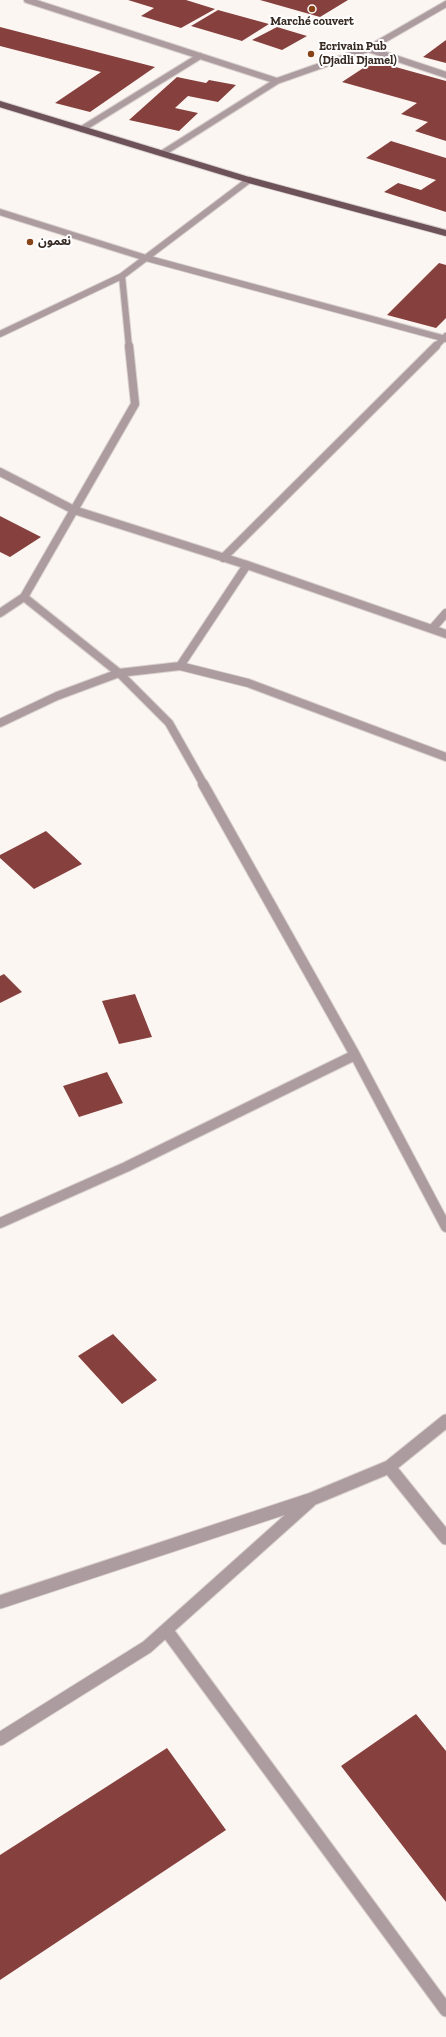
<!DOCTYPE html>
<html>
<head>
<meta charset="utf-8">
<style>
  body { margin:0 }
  canvas { display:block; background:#fcf6f2 }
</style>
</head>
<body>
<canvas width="446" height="2037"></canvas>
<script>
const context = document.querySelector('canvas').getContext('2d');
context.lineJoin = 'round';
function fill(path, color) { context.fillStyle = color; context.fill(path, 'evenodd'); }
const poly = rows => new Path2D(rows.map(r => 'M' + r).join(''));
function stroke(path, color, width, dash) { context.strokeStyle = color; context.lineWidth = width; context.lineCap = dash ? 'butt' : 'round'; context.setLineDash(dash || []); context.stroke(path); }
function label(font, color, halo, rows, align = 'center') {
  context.font = font + ' "Zilla Slab","Noto Sans Arabic",serif'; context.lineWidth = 4; context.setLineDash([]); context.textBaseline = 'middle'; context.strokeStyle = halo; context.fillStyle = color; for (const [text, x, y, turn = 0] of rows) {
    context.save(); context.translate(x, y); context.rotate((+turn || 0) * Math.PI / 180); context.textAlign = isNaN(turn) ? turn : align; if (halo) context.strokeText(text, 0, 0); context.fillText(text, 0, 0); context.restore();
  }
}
fill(poly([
  [128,0,186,0,215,9,181,28,141,16,154,8],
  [260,0,348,0,320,17],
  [218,10,269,24,242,41,191,26],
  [0,27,155,67,90,112,55,103,101,72,0,46],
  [277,27,307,36,282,50,252,40],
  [446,40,446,63,423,57],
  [374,61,446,81,446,141,415,131,428,122,401,114,417,103,342,82],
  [177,77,206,83,209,80,236,85,218,102,188,96,175,108,198,113,179,131,129,120],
  [391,141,446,158,446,212,384,192,398,183,421,190,436,180,366,158],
  [439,263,446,265,446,318,436,328,387,315],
  [0,516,41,537,10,557,0,552],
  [46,831,82,864,34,889,0,858,0,855],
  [4,974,22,992,0,1003,0,976],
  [135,994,152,1037,119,1044,102,1001],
  [107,1072,123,1103,79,1117,63,1086],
  [113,1334,157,1380,122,1404,78,1356],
  [416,1714,446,1751,446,1902,341,1766],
  [167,1748,226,1830,0,1980,0,1855]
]), '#86413f');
const minorFar3 = poly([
  [27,0,277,81],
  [368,49,446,75],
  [82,129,200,56],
  [163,153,277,81,368,49,446,4],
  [0,212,146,258,446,339],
  [0,334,122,276],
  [129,347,122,276,249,180],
  [435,347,446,336]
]);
const minorFar2 = poly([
  [0,472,74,510,247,565,446,634],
  [223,558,436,346],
  [24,597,119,673,169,723,204,785],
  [0,613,24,597,135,404,129,346],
  [432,629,446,613],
  [180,666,247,565],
  [0,723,57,696,119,673,180,666,248,683,446,757]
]);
const minorFar1 = poly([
  [203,784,355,1055,446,1227],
  [0,1223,126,1167,355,1055]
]);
const minor = poly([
  [389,1467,446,1538],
  [0,1602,312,1499,389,1467,446,1421],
  [167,1631,446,2010],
  [0,1739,147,1647,310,1501]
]);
const major = poly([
  [0,104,249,180,446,233]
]);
stroke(minorFar3, '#d9d1cd', 8);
stroke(minorFar2, '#d9d1cd', 10);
stroke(minorFar1, '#d9d1cd', 12);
stroke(minor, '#d9d1cd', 15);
stroke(major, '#d9d1cd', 8);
stroke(minorFar3, '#ac9ca0', 6);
stroke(minorFar2, '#ac9ca0', 8);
stroke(minorFar1, '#ac9ca0', 10);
stroke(minor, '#ac9ca0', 13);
stroke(major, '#6d525a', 6);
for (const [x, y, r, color] of [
  [312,9,4,"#884418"],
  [311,54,4,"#884418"],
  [30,242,4,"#884418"]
]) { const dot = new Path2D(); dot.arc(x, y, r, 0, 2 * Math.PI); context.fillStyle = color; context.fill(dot); stroke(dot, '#fff', 1.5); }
label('bold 12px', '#372b24', '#fff', [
  ["Marché couvert",312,22,"center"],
  ["Ecrivain Pub",319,47],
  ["(Djadli Djamel)",319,61],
  ["نعمون",38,242]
], 'left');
</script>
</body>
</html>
